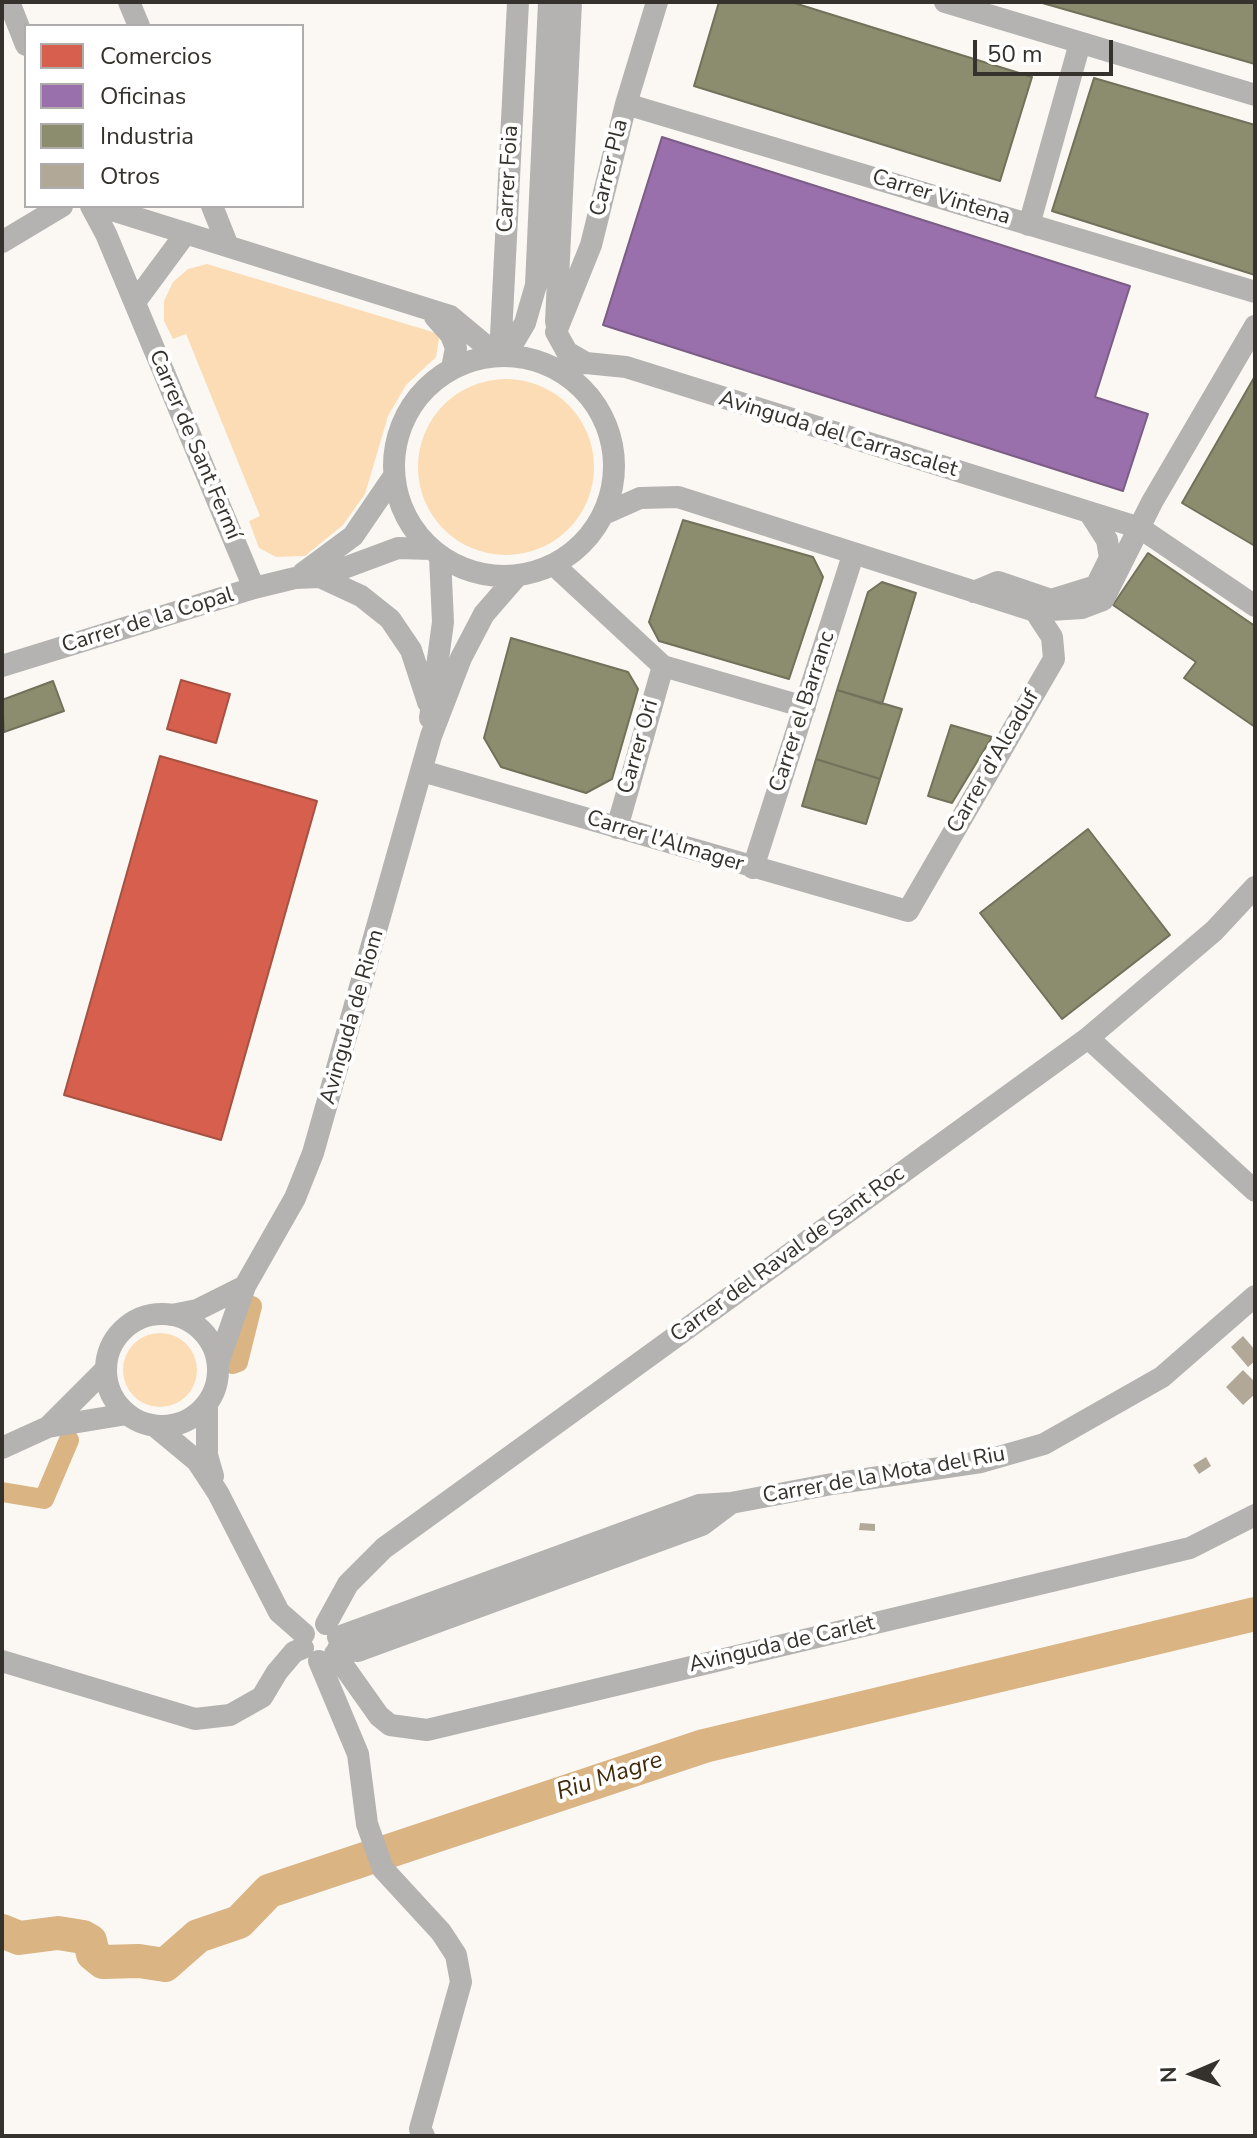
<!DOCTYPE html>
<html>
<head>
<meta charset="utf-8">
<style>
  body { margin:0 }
  #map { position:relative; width:1257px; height:2138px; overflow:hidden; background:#fbf8f4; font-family:"Nunito Sans",sans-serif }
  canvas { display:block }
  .frame { position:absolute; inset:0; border:4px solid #35312c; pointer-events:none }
  .legend { position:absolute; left:24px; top:24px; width:280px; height:184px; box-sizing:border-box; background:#fff; border:2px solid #aeadab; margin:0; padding:10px 14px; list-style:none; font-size:24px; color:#35312c }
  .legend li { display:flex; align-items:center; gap:16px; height:40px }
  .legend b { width:40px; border:2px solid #aeadab }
  .north { position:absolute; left:1153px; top:2034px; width:80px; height:80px; -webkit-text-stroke:6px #fff; paint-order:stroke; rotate:268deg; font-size:22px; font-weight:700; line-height:32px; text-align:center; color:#35312c }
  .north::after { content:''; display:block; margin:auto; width:28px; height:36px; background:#35312c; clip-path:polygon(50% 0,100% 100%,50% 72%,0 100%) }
  .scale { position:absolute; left:973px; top:40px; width:140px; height:36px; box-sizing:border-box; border:4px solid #35312c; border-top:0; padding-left:10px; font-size:24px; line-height:28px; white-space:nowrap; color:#35312c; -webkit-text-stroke:6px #fff; paint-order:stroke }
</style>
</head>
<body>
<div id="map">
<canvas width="1257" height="2138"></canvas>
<div class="frame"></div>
<ul class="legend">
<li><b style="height:22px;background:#d6604d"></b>Comercios</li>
<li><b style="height:22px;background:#9970ab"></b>Oficinas</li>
<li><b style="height:22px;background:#8c8c6e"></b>Industria</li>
<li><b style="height:22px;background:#b2a898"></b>Otros</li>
</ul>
<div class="north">N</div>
<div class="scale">50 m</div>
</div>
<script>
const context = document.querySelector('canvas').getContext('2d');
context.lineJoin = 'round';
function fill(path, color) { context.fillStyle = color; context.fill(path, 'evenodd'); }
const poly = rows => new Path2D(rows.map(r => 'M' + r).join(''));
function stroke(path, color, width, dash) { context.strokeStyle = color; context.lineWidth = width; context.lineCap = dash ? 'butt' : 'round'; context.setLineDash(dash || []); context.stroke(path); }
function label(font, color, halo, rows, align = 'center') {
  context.font = font + ' "Nunito Sans",sans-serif'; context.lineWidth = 8; context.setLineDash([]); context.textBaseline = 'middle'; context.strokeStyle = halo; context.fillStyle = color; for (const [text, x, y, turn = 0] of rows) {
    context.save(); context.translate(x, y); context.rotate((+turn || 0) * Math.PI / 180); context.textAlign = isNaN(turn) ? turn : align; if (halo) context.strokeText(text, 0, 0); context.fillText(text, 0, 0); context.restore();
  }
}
fill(poly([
  [207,264,436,333,439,339,436,357,406,385,388,416,365,494,343,525,305,556,276,557,259,548,249,521,260,516,186,334,173,339,164,321,164,301,173,282,188,269],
  '418 467a88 88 0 1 1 176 0a88 88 0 1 1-176 0Z',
  '123 1370a37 37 0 1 1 74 0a37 37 0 1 1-74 0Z'
]), '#fbdcb5');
const shops = poly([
  [181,680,230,694,216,743,167,729,181,680],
  [160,756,317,801,221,1140,64,1095,160,756]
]);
fill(shops, '#d6604d');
stroke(shops, '#a65243', 2);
const offices = poly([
  [662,137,1130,286,1095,397,1148,414,1123,491,603,325,662,137]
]);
fill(offices, '#9970ab');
stroke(offices, '#7b5d85', 2);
const industry = poly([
  [719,2,791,2,1032,77,1000,181,694,86,719,2],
  [1039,2,1255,2,1255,64,1039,2],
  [1094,78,1255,125,1255,275,1052,211,1094,78],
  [1255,376,1255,546,1182,503,1255,376],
  [683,520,813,557,823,577,789,679,659,641,649,622,683,520],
  [1148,553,1255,626,1255,727,1184,678,1196,662,1113,605,1148,553],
  [882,582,916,593,882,704,837,690,868,592,882,582],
  [511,638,628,672,638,689,612,779,586,793,501,767,484,738,511,638],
  [53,681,64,711,4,732,2,700,53,681],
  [837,690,902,709,880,779,816,759,837,690],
  [951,725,992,737,952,803,928,796,951,725],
  [816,759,880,779,866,824,802,806,816,759],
  [1088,829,1170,935,1062,1019,980,913,1088,829]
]);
fill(industry, '#8c8c6e');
stroke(industry, '#72715a', 2);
stroke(poly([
  [233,1364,238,1362,252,1306],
  [2,1492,44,1499,69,1440]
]), '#dab482', 20);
stroke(poly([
  [2,1931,19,1938,58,1933,83,1937,90,1941,93,1954,103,1962,139,1961,165,1965,198,1936,239,1922,269,1891,704,1746,1255,1614]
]), '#dab482', 34);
fill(poly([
  [1243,1336,1255,1350,1255,1361,1248,1367,1231,1347],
  [1243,1370,1255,1382,1255,1394,1243,1405,1226,1387],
  [1206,1457,1211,1466,1199,1474,1193,1465],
  [860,1523,875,1524,875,1531,859,1530]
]), '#b2a898');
stroke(poly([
  [9,2,26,45],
  [129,2,139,26],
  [945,2,1255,95],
  [626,104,1255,292],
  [91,206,106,234,254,588],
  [99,206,450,316,497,355],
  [212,206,228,246],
  [1029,225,1080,43],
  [2,242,62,206],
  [135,302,186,233],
  [435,317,451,335,456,348,452,368],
  [556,322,571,2],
  [500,355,518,2],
  [506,355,525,323,536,285,549,2],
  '394 466a110 110 0 1 1 220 0a110 110 0 1 1-220 0Z',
  [586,363,567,352,556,332,591,245,626,104,657,2],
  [563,372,574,365,586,363,626,367,1140,528,1255,606],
  [604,514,640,498,678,497,1035,611,1082,608,1103,600,1152,502,1255,326],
  [554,565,663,666,805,707],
  [303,573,353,536,394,476],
  [320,577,361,596,390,619,411,650,428,702],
  [974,592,998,582,1051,600,1096,586,1110,558,1107,540,1089,512],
  [2,666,254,588,295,578,320,577,398,548,431,549],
  [430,718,443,622,440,557],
  [422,771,908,911,1054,659,1052,637,1035,611],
  [617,828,663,666],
  [753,868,853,555],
  [1088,1038,1255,1191],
  '106 1370a56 56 0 1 1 112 0a56 56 0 1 1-112 0Z',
  [172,1315,197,1310,245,1286],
  [218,1363,245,1286,295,1198,313,1153,431,736,461,658,484,614,517,576],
  [207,1405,207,1455,213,1476],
  [48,1427,106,1369],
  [156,1427,197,1461,218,1493,279,1612,304,1634],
  [2,1448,48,1427,127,1414],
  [326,1624,348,1584,384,1548,1088,1038,1214,931,1255,887],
  [338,1637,699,1505,731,1503,832,1484,981,1462,1044,1444,1162,1377,1255,1296],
  [338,1649,358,1651,702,1525,730,1504],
  [335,1654,379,1716,390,1725,427,1730,1190,1548,1255,1515],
  [2,1661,195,1719,230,1715,262,1697,277,1672,294,1652,303,1648],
  [319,1661,358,1754,367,1824,383,1869,441,1932,456,1955,461,1982,420,2129,424,2136]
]), '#b4b3b1', 22);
label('22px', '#35312c', '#fff', [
  ["Carrer Pla",610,168,-76],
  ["Carrer Foia",509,179,-87],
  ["Carrer Vintena",941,198,17],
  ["Avinguda del Carrascalet",838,435,17],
  ["Carrer de Sant Fermí",194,445,67],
  ["Carrer de la Copal",148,621,-17],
  ["Carrer el Barranc",803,712,-72],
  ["Carrer Ori",639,747,-74],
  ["Carrer d'Alcaduf",994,762,-60],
  ["Carrer l'Almager",665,842,17],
  ["Avinguda de Riom",353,1017,-74],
  ["Carrer del Raval de Sant Roc",788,1255,-36],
  ["Carrer de la Mota del Riu",884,1476,-10],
  ["Avinguda de Carlet",782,1645,-13]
]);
label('italic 24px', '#402a0a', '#fff', [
  ["Riu Magre",610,1777,-18]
]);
</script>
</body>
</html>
